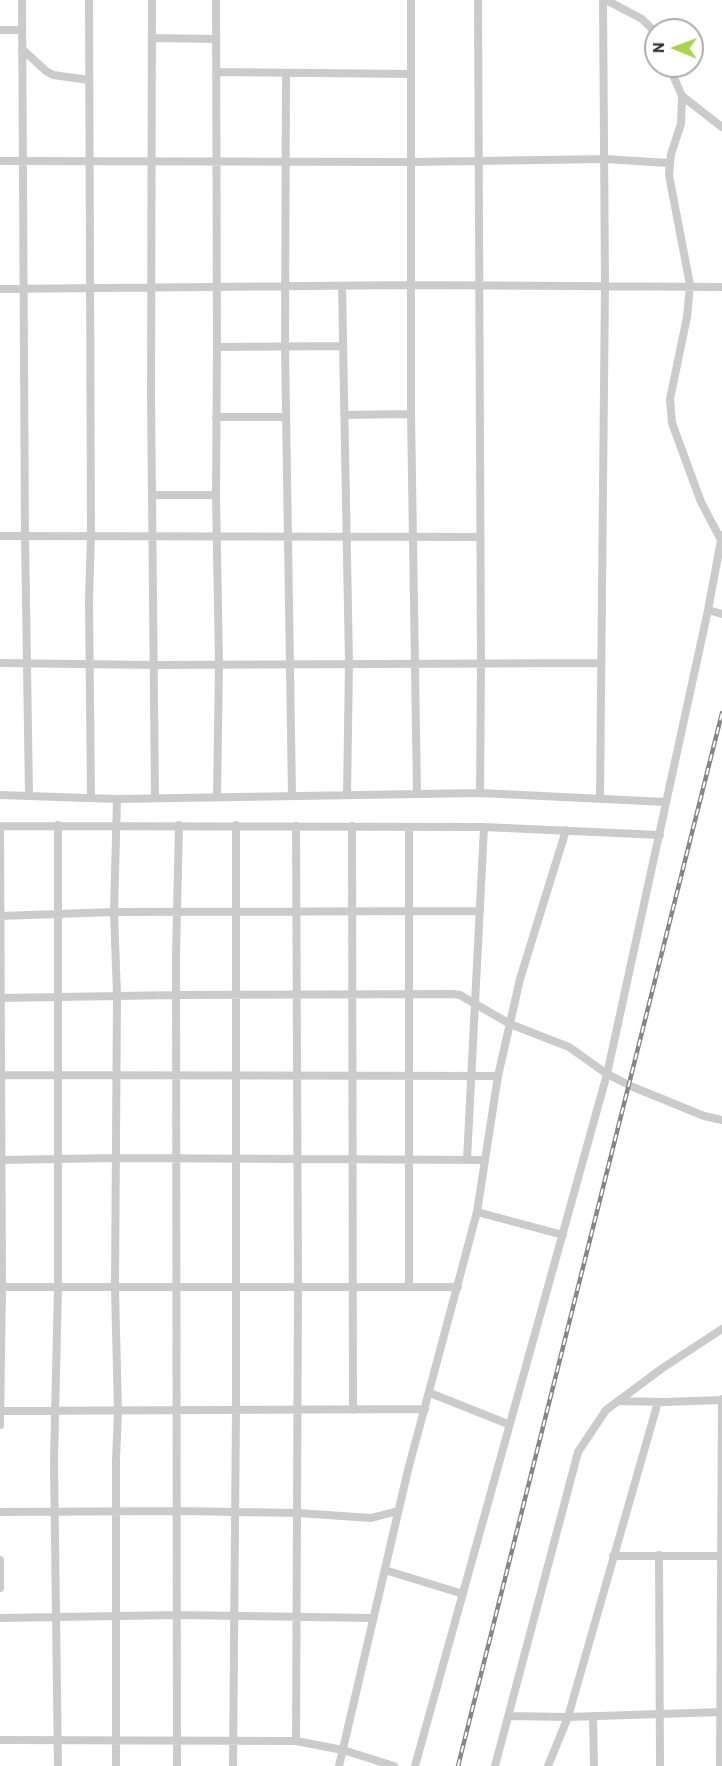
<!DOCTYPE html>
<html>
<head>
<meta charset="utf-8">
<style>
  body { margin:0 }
  #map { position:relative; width:722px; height:1766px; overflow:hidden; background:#fff; font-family:Barlow,sans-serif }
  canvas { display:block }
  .north { position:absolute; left:644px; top:18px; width:60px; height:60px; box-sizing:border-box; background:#fff; border:2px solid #adadad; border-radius:50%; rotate:271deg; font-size:16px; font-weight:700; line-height:24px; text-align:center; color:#313131 }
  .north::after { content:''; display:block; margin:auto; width:21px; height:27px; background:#aad24a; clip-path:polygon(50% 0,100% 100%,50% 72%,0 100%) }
</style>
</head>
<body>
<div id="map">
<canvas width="722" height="1766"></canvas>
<div class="north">N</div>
</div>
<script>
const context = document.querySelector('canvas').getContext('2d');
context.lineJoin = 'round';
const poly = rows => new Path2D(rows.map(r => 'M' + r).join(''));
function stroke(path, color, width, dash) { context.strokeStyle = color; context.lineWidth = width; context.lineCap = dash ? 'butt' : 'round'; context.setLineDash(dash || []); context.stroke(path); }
stroke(poly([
  [22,0,25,536,29,795],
  [89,0,91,536,89,600,91,798],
  [152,0,151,396,155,798],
  [216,0,217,347,216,495,219,664,217,797],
  [411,0,411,414,417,793],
  [478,0,481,664,480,793],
  [606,0,642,19,656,33],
  [0,30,22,30],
  [152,38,216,39],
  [22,49,46,71,53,75,89,80],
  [669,66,682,96,722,127],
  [216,72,411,74],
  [286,73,285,346,292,796],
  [682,96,681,124,671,154,669,175,690,285,687,317,670,399,672,423,701,502,721,540],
  [0,161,412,162,605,159,669,163],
  [342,286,349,663,347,795],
  [0,289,412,285,722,287],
  [217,347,343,346],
  [344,415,411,414],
  [216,417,286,417],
  [153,495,216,495],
  [0,536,480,537],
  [708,610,722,614],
  [0,663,154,665,601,663],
  [0,795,117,799,480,793,666,802],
  [600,797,605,285,603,0],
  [58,825,58,1287,54,1461,58,1766],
  [0,826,484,827,660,835],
  [296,826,298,1286,296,1741],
  [352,826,353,1410],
  [0,916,114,912,480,911],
  [0,998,177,995,453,994,460,995,510,1024,569,1047,607,1074,633,1087,704,1116,722,1120],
  [0,1075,498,1076],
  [0,1160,115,1158,485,1160],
  [467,1160,484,827],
  [477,1212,563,1235],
  [409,1286,409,827],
  [0,1287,458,1287],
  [430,1393,508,1424],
  [618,1401,664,1402,722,1400],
  [0,1411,425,1409],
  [0,1425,2,1287,0,826],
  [0,1512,178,1511,298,1513,371,1518,398,1511],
  [659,1555,660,1766],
  [613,1556,722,1556],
  [0,1560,0,1588],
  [385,1570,463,1594],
  [0,1618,178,1615,372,1618],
  [509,1716,568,1717,722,1712],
  [593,1716,594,1766],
  [0,1740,296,1741,343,1750,394,1766],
  [116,1766,116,1460,118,1412,115,1288,117,995,114,912,117,799],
  [177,1766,176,955,179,825],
  [233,1766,236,1410,236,825],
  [339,1766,408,1470,477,1212,498,1076,520,979,566,830],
  [415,1766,607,1074,708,610,722,535],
  [495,1766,578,1452,606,1410,664,1367,722,1329],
  [548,1766,568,1717,658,1402],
  [720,1766,722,1399]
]), '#cbcbcb', 8);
const rail = poly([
  [458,1766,722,713]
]);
stroke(rail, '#868686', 4.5);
stroke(rail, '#fff', 2, [7]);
</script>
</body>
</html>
